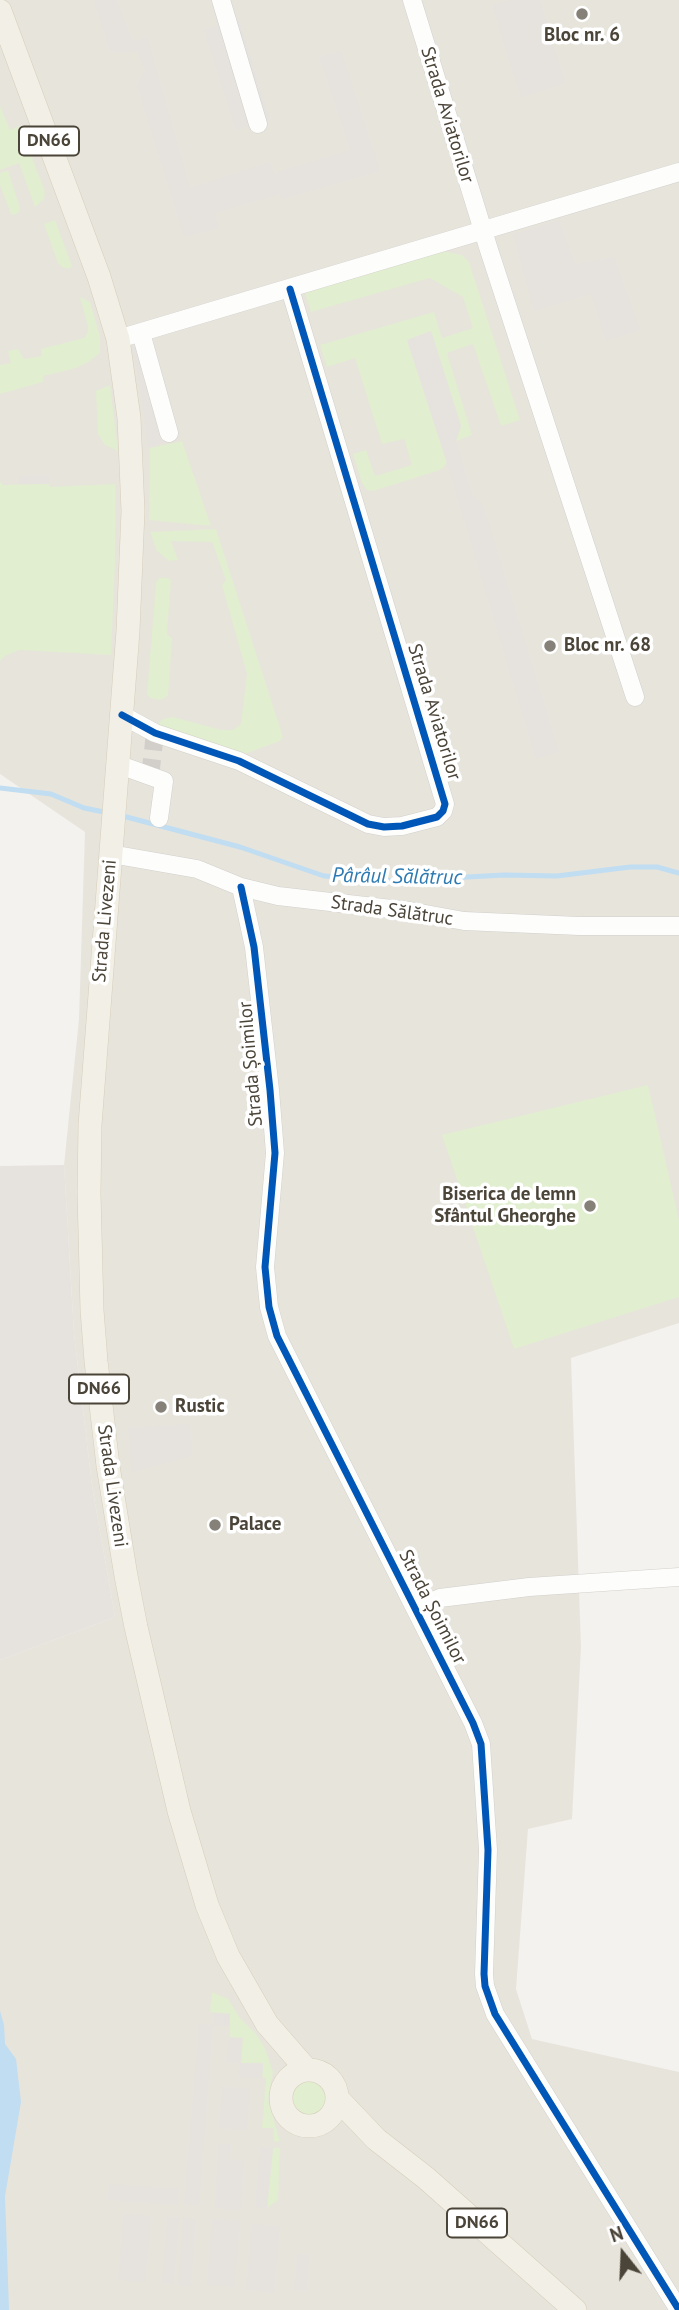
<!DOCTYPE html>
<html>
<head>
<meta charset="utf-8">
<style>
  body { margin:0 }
  #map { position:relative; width:679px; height:2310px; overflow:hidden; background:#f4f2ee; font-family:"PT Sans",sans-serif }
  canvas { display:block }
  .north { position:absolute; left:588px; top:2219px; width:70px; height:70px; -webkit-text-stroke:5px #fff; paint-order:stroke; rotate:342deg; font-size:19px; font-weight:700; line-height:28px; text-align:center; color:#4b4439 }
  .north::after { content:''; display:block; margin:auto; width:24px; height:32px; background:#4b4439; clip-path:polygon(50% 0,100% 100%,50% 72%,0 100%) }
</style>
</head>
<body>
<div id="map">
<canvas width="679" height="2310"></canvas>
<div class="north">N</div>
</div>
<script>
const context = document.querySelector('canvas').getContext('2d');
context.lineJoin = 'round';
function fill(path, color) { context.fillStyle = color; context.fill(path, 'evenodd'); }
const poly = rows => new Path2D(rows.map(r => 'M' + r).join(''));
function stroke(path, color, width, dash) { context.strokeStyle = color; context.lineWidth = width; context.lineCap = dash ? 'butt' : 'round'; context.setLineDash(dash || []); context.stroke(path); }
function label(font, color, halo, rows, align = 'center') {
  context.font = font + ' "PT Sans",sans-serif'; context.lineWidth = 7; context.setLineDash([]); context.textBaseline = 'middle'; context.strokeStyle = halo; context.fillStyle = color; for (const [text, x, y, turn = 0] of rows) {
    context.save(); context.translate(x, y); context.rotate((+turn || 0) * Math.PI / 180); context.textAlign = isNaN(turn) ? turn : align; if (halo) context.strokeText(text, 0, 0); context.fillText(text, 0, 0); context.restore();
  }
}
fill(poly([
  [0,0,679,0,679,1323,571,1358,581,1647,572,1819,528,1829,516,1989,532,2039,679,2072,679,2310,0,2310,0,1660,115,1617,92,1486,74,1334,64,1165,79,1019,85,832,0,774]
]), '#e7e4dc');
fill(poly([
  [64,1165,74,1334,92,1486,115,1617,0,1660,0,1166]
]), '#e6e2de');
fill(poly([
  [0,106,10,130,20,126,45,192,44,199,35,207,19,163,0,170],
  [8,170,20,208,19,212,14,215,11,214,0,185,0,173],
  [55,220,72,266,69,269,62,267,58,263,44,224],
  [442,251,462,255,469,262,520,420,501,426,473,344,447,353,472,435,456,441,461,426,431,332,408,340,447,462,443,468,437,471,373,491,367,490,362,483,353,454,366,450,375,476,412,465,404,439,382,444,355,358,327,367,320,345,434,312,442,338,473,328,463,297,430,278,311,312,305,293],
  [80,297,90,302,100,336,100,353,90,361,76,368,43,376,43,382,0,394,0,365,11,363,8,351,18,349,24,359,42,356,41,349,84,338,88,332,88,327],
  [110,385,118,451,105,445,98,434,96,391],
  [182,441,211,526,149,520,150,448],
  [0,481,3,485,49,484,50,487,115,484,115,561,111,655,19,650,5,656,0,661],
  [216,529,283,737,280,741,242,755,156,726,163,719,173,717,221,730,233,730,241,724,247,674,222,585,226,580,212,542,171,541,178,560,169,561,157,551,150,532],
  [159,578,168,578,171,580,167,634,172,638,168,696,160,700,150,698,147,694,156,583],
  [648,1085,679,1220,679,1297,514,1349,442,1135],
  [212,1992,228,1999,240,2018,256,2034,265,2048,273,2072,268,2099,280,2142,274,2141,274,2128,262,2128,266,2078,262,2077,263,2063,241,2063,243,2038,230,2037,230,2014,210,2012],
  '287 2098a22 22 0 1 1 44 0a22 22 0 1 1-44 0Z',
  [273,2148,280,2148,278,2200,267,2208]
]), '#e1eecf');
fill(poly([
  [94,0,117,0,131,38,137,41,147,37,190,188,270,162,274,173,350,150,319,57,341,51,380,171,282,199,280,194,215,213,219,228,184,237,137,85,145,71,138,51,122,53,110,51],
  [509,0,540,0,565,83,521,98,492,5],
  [239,19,270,120,236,130,204,30],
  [559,220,575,264,614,257,640,330,606,341,591,294,534,311,513,234],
  [431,331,461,426,456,440,472,495,483,505,559,752,536,759,446,460,407,340],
  [150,334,180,438,148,447,140,385,131,343],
  [49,475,49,484,19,484,19,476],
  [190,1424,192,1456,132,1472,128,1428],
  [214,2013,230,2014,229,2026,213,2026,199,2206,184,2204,199,2024,213,2025],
  [229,2038,242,2038,240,2063,263,2064,262,2078,238,2077,240,2063,226,2062],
  [222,2087,250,2089,247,2130,219,2128],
  [218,2144,231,2144,230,2160,244,2161,241,2210,215,2208],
  [260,2147,273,2148,267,2208,255,2207],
  [109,2184,179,2189,178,2205,108,2200],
  [124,2214,151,2216,145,2282,118,2280],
  [167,2217,179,2218,174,2284,162,2283],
  [183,2218,196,2219,191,2286,178,2285],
  [212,2219,240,2221,234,2287,207,2285],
  [252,2224,280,2227,274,2293,246,2290],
  [297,2254,309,2255,307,2291,294,2290]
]), '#e6e3df');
fill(poly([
  [0,2011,4,2025,5,2044,16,2059,21,2102,5,2196,9,2310,0,2310]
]), '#c0ddf1');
stroke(poly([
  [0,788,51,794,84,808,109,813],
  [119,815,240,847,324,876,394,881,504,875,557,876,630,867,657,867,679,873]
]), '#c0ddf1', 5);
stroke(poly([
  [150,777,155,733]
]), '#d2cfca', 18, [18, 9]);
const minor = poly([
  [221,0,258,124],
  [412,0,489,250,635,697],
  [141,333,169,433],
  [118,339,679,172],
  [122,715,155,733,239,761,368,824,384,827,402,826,437,817,443,811,445,804,290,289],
  [117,764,164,781,159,818],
  [111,854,197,869,241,887,278,896,409,911,464,921,579,926,679,926],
  [241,887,254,947,270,1090,275,1153,265,1267,269,1307,277,1336,473,1723,481,1744,488,1850,484,1974,485,1986,495,2014,679,2310],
  [415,1608,440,1598,529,1587,679,1577]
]);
const major = poly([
  [0,11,99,277,118,339,129,418,133,511,128,631,90,1125,89,1193,92,1310,96,1361,108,1466,126,1576,136,1627,179,1811,207,1905,228,1956,267,2024,307,2070],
  '281 2098a28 28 0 1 1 56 0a28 28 0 1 1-56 0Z',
  [337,2098,376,2139,426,2178,575,2310]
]);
stroke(minor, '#d2d0cb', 19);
stroke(major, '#d6cebb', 24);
stroke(minor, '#fdfdfc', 18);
stroke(major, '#f2efe6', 23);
stroke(poly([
  [122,715,155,733,239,761,368,824,384,827,402,826,437,817,443,811,445,804,290,289],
  [241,887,254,947,270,1090,275,1153,265,1267,269,1307,277,1336,473,1723,481,1744,488,1850,484,1974,485,1986,495,2014,679,2310]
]), '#0057b8', 7);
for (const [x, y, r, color] of [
  [582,14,7,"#868178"],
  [550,646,7,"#868178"],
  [590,1206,7,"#868178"],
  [161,1407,7,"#868178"],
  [215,1525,7,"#868178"]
]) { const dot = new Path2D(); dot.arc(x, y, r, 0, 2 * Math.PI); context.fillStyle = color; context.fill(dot); stroke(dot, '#fff', 2.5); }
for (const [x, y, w] of [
  [49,141,60],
  [99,1389,60],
  [477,2223,60]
]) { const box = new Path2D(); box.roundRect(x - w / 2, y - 14.5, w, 29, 5); context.fillStyle = '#fff'; context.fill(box); stroke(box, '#4b4439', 2); }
label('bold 18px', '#4b4439', null, [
  ["DN66",49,141],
  ["DN66",99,1389],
  ["DN66",477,2223]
]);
label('bold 19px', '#4b4439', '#fff', [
  ["Bloc nr. 6",582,36,"center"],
  ["Bloc nr. 68",564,646],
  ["Biserica de lemn",576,1195,"right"],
  ["Sfântul Gheorghe",576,1217,"right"],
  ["Rustic",175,1407],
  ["Palace",229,1525]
], 'left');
label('19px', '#4b4439', '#fff', [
  ["Strada Aviatorilor",447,115,73],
  ["Strada Aviatorilor",434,712,73],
  ["Strada Sălătruc",392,911,8],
  ["Strada Livezeni",105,921,-85],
  ["Strada Șoimilor",251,1064,-95],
  ["Strada Livezeni",112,1486,82],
  ["Strada Șoimilor",432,1607,63]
]);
label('italic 21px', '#2e7ab2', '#fff', [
  ["Pârâul Sălătruc",397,877,1]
]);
</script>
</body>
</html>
